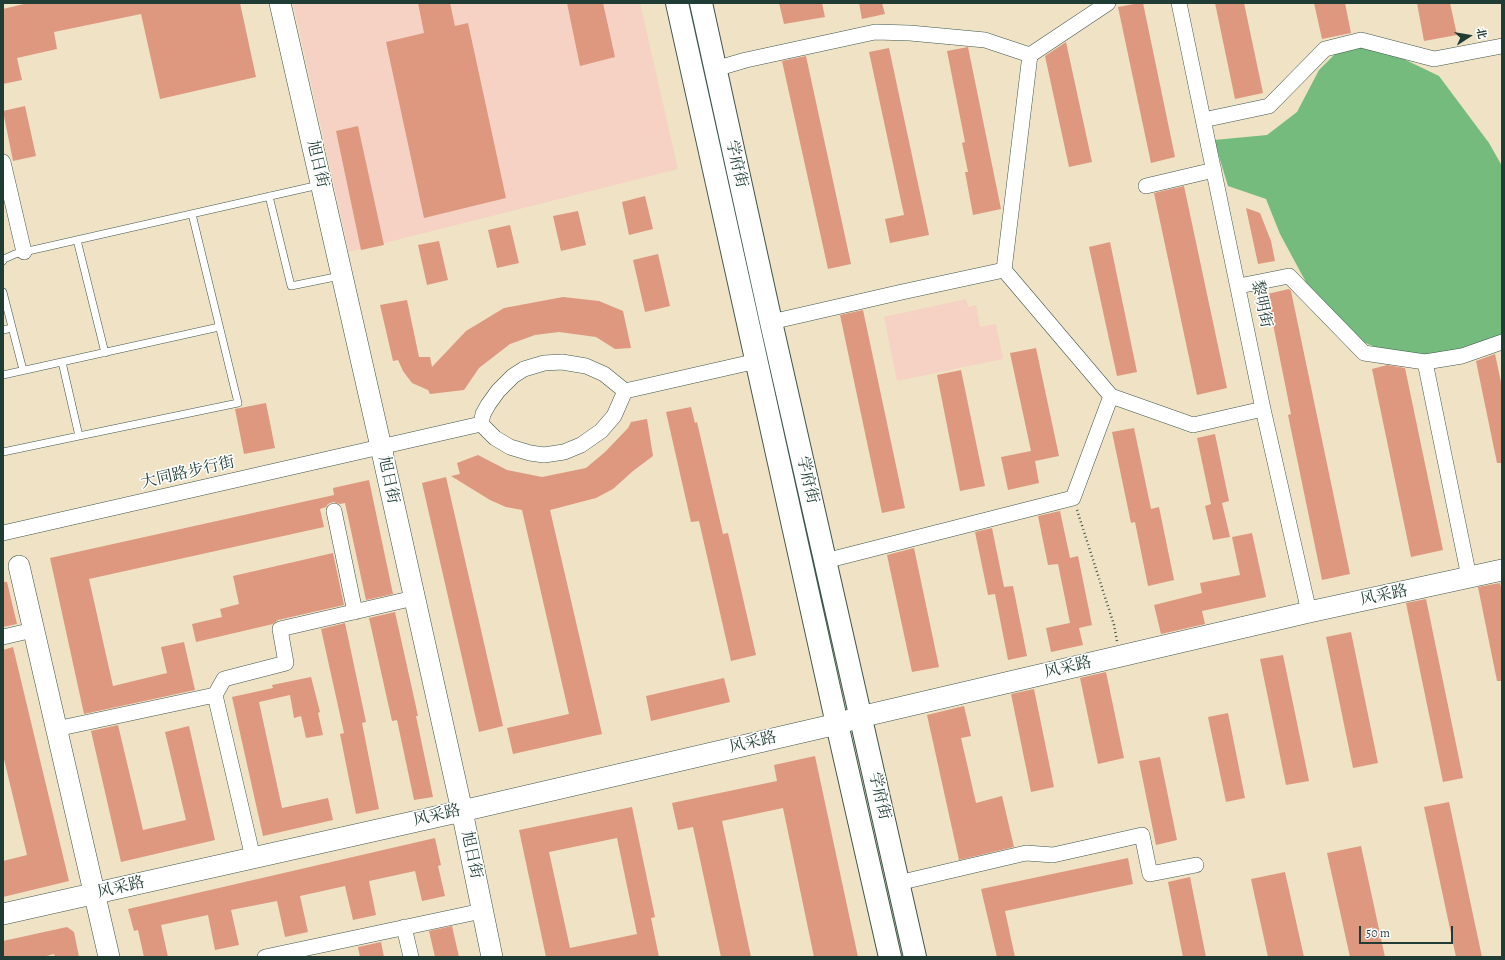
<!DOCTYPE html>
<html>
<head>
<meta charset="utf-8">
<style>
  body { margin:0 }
  #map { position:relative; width:1505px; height:960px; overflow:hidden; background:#f0e2c5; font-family:Alegreya,"Noto Serif SC",serif }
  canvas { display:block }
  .frame { position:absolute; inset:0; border:4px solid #1f3d34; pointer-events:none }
  .north { position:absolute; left:1449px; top:16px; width:40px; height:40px; -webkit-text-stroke:3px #fff; paint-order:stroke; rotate:78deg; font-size:11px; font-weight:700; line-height:16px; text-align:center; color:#1f3d34 }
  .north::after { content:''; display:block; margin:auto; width:14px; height:18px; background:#1f3d34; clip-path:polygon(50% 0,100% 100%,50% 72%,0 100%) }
  .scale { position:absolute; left:1359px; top:926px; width:94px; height:18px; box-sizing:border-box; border:2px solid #1f3d34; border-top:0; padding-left:5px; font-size:12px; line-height:14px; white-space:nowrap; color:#1f3d34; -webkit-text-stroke:3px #fff; paint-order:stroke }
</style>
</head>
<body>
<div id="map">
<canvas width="1505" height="960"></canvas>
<div class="frame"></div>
<div class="north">北</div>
<div class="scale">50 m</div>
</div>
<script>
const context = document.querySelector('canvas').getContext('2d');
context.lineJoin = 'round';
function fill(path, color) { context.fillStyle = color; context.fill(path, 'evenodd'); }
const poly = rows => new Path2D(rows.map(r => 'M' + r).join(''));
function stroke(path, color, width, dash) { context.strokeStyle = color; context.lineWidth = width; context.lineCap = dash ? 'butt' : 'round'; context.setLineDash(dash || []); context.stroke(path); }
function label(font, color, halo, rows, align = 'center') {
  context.font = font + ' Alegreya,"Noto Serif SC",serif'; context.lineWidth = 3; context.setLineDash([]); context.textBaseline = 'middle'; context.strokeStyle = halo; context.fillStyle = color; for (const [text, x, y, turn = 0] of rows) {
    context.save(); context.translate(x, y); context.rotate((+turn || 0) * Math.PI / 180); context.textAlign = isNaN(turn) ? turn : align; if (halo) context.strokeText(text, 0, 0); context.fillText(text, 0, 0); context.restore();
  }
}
fill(poly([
  [293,3,640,3,678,169,349,252],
  [966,299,968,307,976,305,980,327,996,324,1003,359,897,381,884,317]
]), '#f5d2c3');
fill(poly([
  [1353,44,1387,51,1439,76,1489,143,1502,166,1502,335,1479,348,1446,357,1398,357,1354,338,1308,286,1280,234,1266,199,1228,186,1214,140,1267,135,1297,112,1319,70,1338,51]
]), '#76bb7e');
fill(poly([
  [28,3,240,3,256,77,160,99,141,14,54,32,57,49,17,58,22,80,3,84,3,9],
  [418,3,450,3,455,26,468,23,506,198,424,218,386,42,424,33],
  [567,3,603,3,615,57,580,66],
  [779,3,822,3,825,17,784,24],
  [859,3,882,3,885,14,862,19],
  [1139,3,1143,3,1175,157,1151,163,1118,7],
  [1215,3,1244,3,1263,93,1235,99],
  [1314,3,1345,3,1351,33,1322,39],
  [1417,3,1450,3,1457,35,1424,41],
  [1066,42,1092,162,1069,167,1045,56],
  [968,47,1001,209,973,215,965,172,968,172,962,143,965,142,947,51],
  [889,48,929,235,890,243,885,219,904,215,869,52],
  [806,56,851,264,828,269,782,61],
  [25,106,36,156,13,161,3,111],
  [358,126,384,245,361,250,336,131],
  [1184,186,1227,388,1197,395,1154,193],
  [645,196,653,229,629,235,622,202],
  [1246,208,1260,213,1271,241,1275,261,1258,264],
  [578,211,586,245,561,251,553,216],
  [510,225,519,263,497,268,488,230],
  [439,241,448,280,427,285,418,245],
  [1110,242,1137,372,1117,376,1089,247],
  [658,254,670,306,645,312,633,260],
  [1289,289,1291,291,1350,574,1322,580,1288,415,1291,414,1267,294],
  [563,297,599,301,623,311,631,348,615,349,596,337,559,332,535,335,510,344,479,368,464,390,430,394,428,390,412,383,403,371,398,360,393,361,380,305,407,300,419,357,430,357,432,367,466,331,504,308],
  [863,310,905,508,882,513,840,315],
  [1036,348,1059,456,1035,461,1039,483,1008,490,1001,457,1031,451,1010,353],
  [1495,354,1502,387,1502,463,1497,463,1476,361],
  [1387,365,1405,368,1443,550,1411,557,1372,369],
  [961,370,985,486,960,491,937,375],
  [266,403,275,448,244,454,235,409],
  [691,407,695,423,697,422,723,534,728,533,756,655,731,661,699,521,691,522,666,412],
  [647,419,653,456,633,471,613,489,596,498,550,510,602,734,513,754,507,728,569,714,522,510,506,507,490,500,451,476,460,474,457,463,478,455,507,470,542,477,586,468,605,452,628,428,631,422],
  [1134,428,1151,509,1159,507,1174,580,1148,586,1135,522,1131,523,1112,432],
  [1215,434,1229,501,1222,503,1230,537,1213,540,1205,506,1211,504,1197,438],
  [446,477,503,726,479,732,422,483],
  [369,480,393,594,366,600,345,503,340,504,333,502,328,504,326,507,320,509,324,527,89,579,113,686,167,673,161,647,184,642,195,690,84,714,50,558,334,495,333,488],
  [1060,511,1070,558,1078,556,1092,625,1079,628,1083,645,1051,652,1046,628,1070,623,1058,564,1048,565,1038,516],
  [992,528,1004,587,1013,586,1027,656,1008,660,995,594,988,595,975,532],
  [1252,533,1266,597,1202,611,1205,624,1161,634,1154,605,1202,593,1200,583,1240,575,1232,537],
  [914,548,939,667,912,672,887,555],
  [333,553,344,605,278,620,273,624,196,642,192,624,222,617,220,609,239,604,233,576],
  [3,582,7,582,17,624,3,627],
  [1500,583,1502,591,1502,681,1497,681,1478,587],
  [1426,599,1463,778,1443,782,1406,603],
  [395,612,418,716,416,716,433,797,414,800,397,720,392,721,369,618],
  [345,623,366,722,362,723,379,809,356,814,340,734,344,733,321,629],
  [1351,632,1378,763,1353,768,1326,637],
  [13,647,69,881,3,897,3,861,27,855,3,755,3,650],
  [1283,655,1309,781,1286,785,1260,659],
  [1106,672,1124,758,1098,764,1080,678],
  [311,677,320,712,318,713,323,735,306,738,301,716,294,718,290,695,259,702,282,808,328,798,333,820,263,836,232,697,273,688,272,685],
  [724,678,730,702,651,721,646,696],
  [1034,689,1054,787,1031,792,1011,694],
  [964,706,971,736,961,738,976,803,1002,796,1014,847,959,860,927,715],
  [1228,713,1245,798,1226,802,1208,717],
  [118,725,143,830,186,820,165,732,189,726,215,840,121,862,91,731],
  [815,756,858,957,814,957,783,808,722,821,751,957,721,957,693,827,678,830,672,803,777,781,774,765],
  [1160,757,1177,840,1156,845,1139,761],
  [1449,802,1482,957,1456,957,1424,807],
  [632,807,655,917,651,918,659,957,546,957,519,830],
  [617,838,637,934,570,948,549,852],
  [435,838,441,865,438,866,445,896,422,901,415,871,369,881,376,915,353,920,345,886,300,896,308,932,285,937,277,901,231,910,239,945,215,950,208,915,161,925,168,957,144,957,138,930,134,931,128,909],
  [1361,846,1385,957,1350,957,1327,853],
  [1128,858,1133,884,1005,911,1015,957,997,957,981,889],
  [1285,872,1304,957,1268,957,1251,879],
  [1190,877,1206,957,1183,957,1168,882],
  [452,926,459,957,435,957,429,931],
  [67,927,74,932,79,957,55,957,54,954,43,957,3,957,3,941],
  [381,942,384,957,360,957,358,947]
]), '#dd987f');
const lane = poly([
  [269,196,291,286,340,276],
  [77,240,105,353],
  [3,261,4,259,15,254,319,185],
  [3,292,23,370],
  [3,330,12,328],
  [62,362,79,436,238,403,192,214],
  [3,375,219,327],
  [3,452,79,436]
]);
const street = poly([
  [1179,3,1263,409,1309,612],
  [715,69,746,60,875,32,910,33,985,40,1030,55],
  [1203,120,1269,106,1325,49,1361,40,1434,59,1502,46],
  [3,162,24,252],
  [1146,186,1214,170],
  [1004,270,1030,55,1108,3],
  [1239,286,1289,276,1364,353,1425,362,1462,356,1502,342],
  [771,322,902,292,1004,270,1111,396,1193,425,1263,409],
  [1425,362,1469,577],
  [481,424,483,414,488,405,498,391,513,376,524,369,544,363,562,362,586,366,604,374,625,391,757,361],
  [334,511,355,612],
  [3,533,481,424,495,438,510,447,530,453,544,455,564,452,581,445,601,431,614,416,625,391],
  [825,561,1073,498,1111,396],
  [3,637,33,630],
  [215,695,224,679,286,663,280,629,414,598],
  [56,729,215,695,253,858],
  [898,883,1026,853,1053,855,1142,835,1150,874,1196,865],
  [404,927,411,957],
  [265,957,482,911]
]);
const secondary = poly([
  [280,3,381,447,462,811,492,957],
  [19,566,109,957],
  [3,914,462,811,837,724,860,717,1309,612,1502,570]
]);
const primary = poly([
  [677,3,837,724,890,957],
  [701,3,771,322,915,957]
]);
stroke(lane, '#3e564a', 8);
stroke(street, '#3e564a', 16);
stroke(secondary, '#3e564a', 22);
stroke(primary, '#3e564a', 24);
stroke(poly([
  [1077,510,1114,625,1117,641]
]), '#3e564a', 2.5, [1, 3]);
stroke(lane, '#fff', 7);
stroke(street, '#fff', 15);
stroke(secondary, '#fff', 21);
stroke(primary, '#fff', 22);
label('16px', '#1f3d34', '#fff', [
  ["旭日街",317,164,77],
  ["学府街",736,164,77],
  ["黎明街",1261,304,78],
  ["大同路步行街",188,473,-13],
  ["旭日街",388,480,78],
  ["学府街",807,480,77],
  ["风采路",1384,596,-12],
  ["风采路",1068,668,-13],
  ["风采路",753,743,-13],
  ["学府街",879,796,77],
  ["风采路",437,816,-13],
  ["旭日街",471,855,78],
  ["风采路",121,888,-13]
]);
</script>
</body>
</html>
